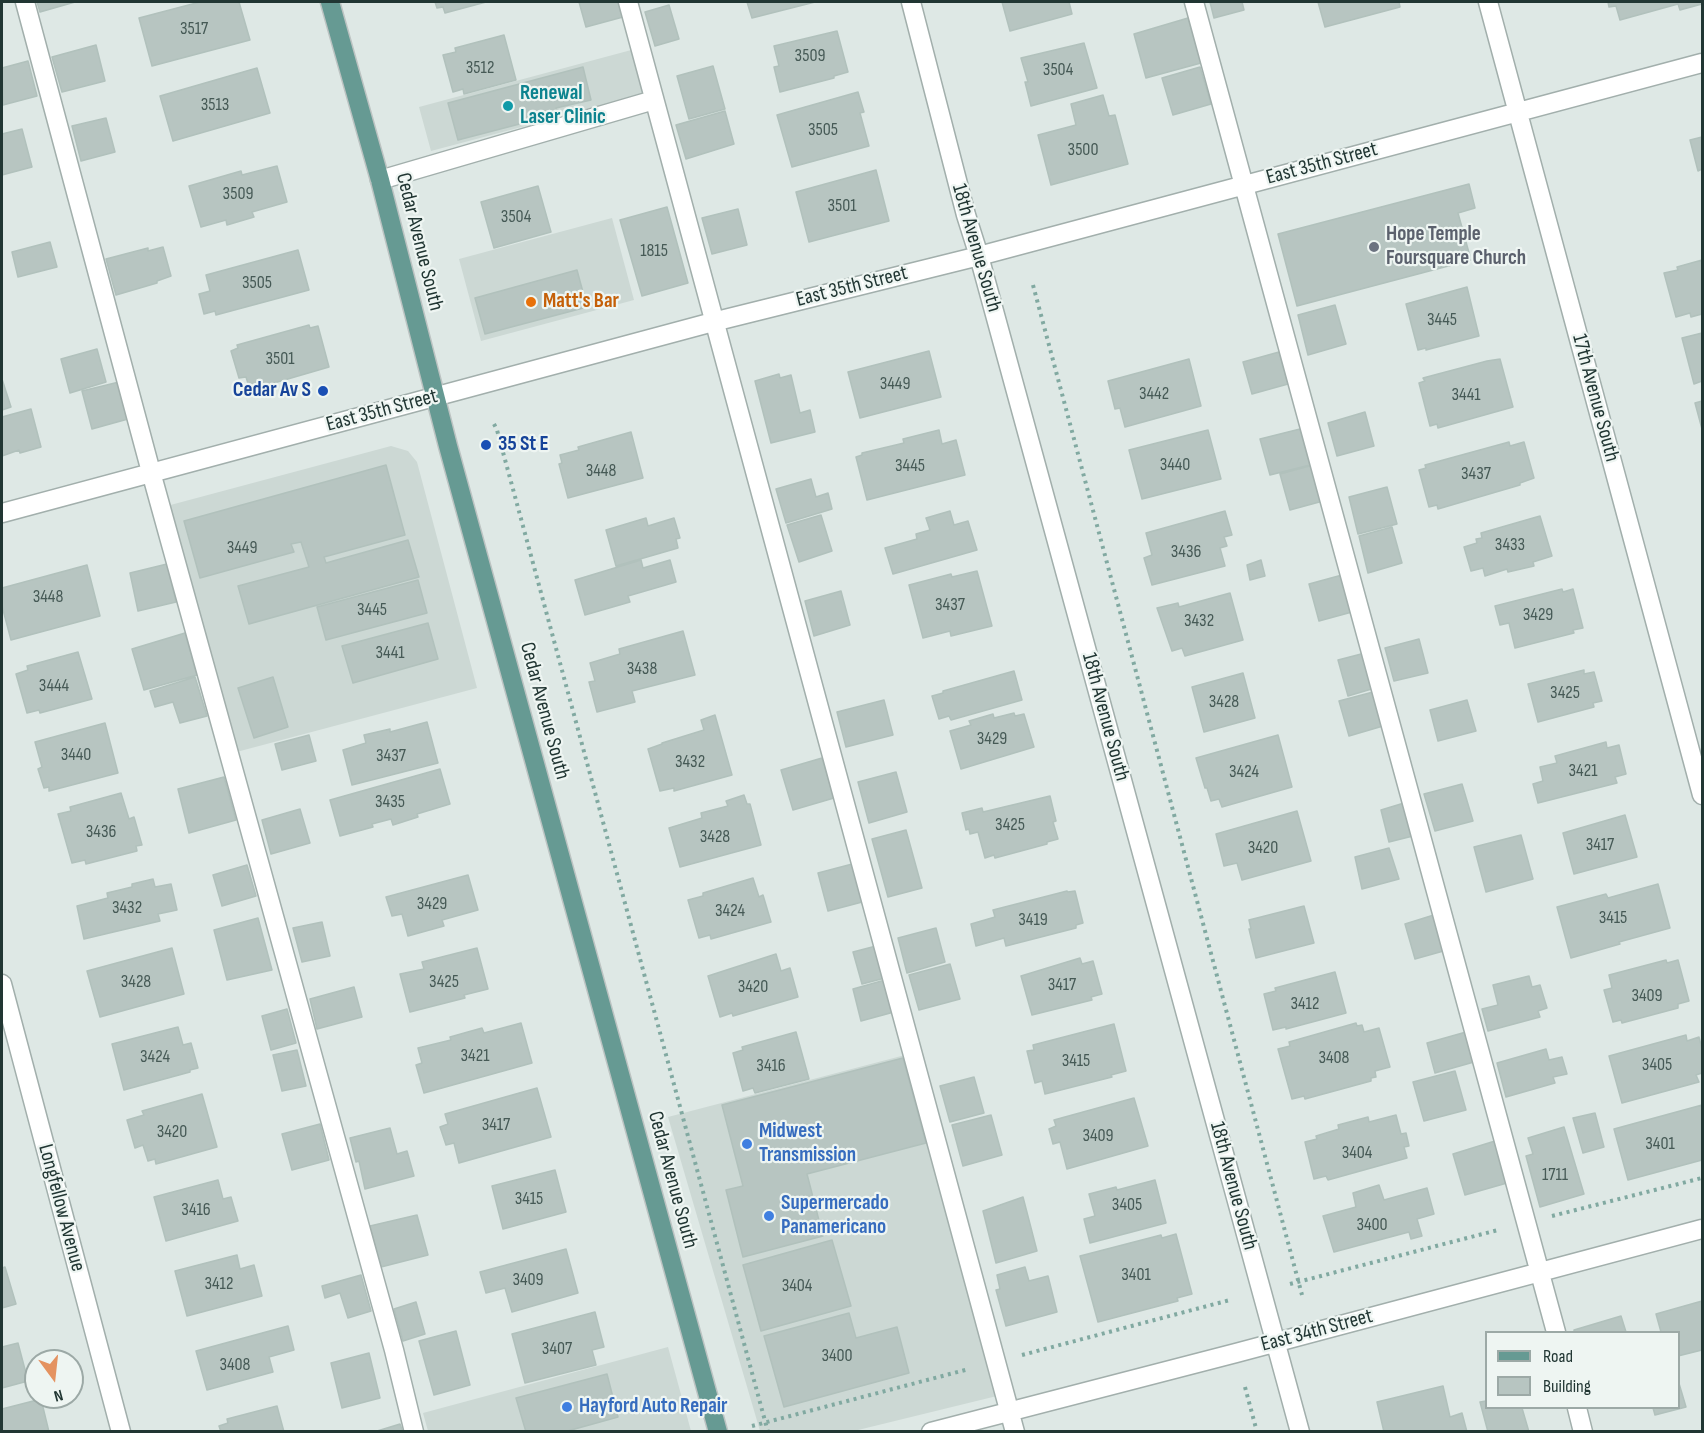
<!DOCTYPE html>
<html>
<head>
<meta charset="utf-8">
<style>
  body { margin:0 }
  #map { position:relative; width:1704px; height:1433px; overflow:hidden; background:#dee8e5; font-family:"Sofia Sans Condensed",sans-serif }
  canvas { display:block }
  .frame { position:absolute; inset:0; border:3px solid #213633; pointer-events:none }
  .legend { position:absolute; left:1485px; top:1331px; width:195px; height:78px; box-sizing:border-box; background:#eef5f2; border:2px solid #9ca9a6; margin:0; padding:8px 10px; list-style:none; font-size:18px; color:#213633 }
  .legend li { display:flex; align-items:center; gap:12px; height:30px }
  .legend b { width:30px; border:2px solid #9ca9a6 }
  .north { position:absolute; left:24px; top:1349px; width:60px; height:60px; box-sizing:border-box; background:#eef5f2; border:2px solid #9ca9a6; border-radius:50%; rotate:165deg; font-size:16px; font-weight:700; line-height:24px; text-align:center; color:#213633 }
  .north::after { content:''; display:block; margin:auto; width:21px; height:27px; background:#e49260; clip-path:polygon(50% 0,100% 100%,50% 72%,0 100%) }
</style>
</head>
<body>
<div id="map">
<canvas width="1704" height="1433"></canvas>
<div class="frame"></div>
<ul class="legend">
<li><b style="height:8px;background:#669a93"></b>Road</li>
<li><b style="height:16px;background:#b7c5c1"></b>Building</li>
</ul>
<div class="north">N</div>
</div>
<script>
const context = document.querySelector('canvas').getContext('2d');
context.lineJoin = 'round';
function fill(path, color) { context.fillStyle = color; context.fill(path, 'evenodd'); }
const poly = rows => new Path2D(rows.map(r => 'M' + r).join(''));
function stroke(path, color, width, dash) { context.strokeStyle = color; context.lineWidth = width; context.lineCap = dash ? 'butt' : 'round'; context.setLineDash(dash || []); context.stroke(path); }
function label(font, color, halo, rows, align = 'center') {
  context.font = font + ' "Sofia Sans Condensed",sans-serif'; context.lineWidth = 4.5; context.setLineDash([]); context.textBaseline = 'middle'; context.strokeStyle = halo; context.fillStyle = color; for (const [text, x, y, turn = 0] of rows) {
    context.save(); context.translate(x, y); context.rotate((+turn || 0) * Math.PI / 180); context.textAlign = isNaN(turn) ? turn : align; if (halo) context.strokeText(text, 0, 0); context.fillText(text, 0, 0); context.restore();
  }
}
fill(poly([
  [635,49,646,94,431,151,419,107],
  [612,218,634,300,481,341,459,259],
  [391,446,408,451,417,462,477,688,229,754,163,507],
  [909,1054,1001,1395,854,1431,760,1431,668,1117],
  [668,1347,691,1431,428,1431,423,1413]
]), '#ccd8d4');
const building = poly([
  [37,2,75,2,40,12,37,2],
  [200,2,239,2,250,40,152,66,139,18,200,2],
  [435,2,486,2,445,13,443,7,437,8,435,2],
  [579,2,619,2,623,17,586,27,579,2],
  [747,2,815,2,752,18,747,2],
  [1002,2,1071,2,1069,2,1072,14,1010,31,1002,2],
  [1210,2,1242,2,1244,10,1214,18,1210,2],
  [1318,2,1399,2,1400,7,1325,27,1318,2],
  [1608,2,1701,2,1702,4,1680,10,1678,4,1620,20,1616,6,1609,7,1608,2],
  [669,5,679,39,655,46,645,12,669,5],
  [1188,18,1201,63,1146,78,1134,34,1188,18],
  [837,31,848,72,834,76,834,78,780,92,774,67,779,66,774,46,837,31],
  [504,35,516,80,464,94,463,89,453,92,443,55,456,52,455,48,504,35],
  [1084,43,1097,88,1031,106,1025,82,1028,82,1021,58,1084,43],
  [96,45,105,81,62,92,52,57,96,45],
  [28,61,37,96,3,105,2,68,28,61],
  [713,66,725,109,689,119,677,76,713,66],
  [583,67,591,100,556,108,558,114,458,140,448,103,583,67],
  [1200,67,1211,104,1173,115,1162,78,1200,67],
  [257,68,270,113,173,141,160,96,257,68],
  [858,92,864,112,860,113,869,146,792,167,777,115,858,92],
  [1103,95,1109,116,1115,115,1128,164,1051,185,1038,135,1076,125,1071,104,1103,95],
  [725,111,734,144,686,159,676,125,725,111],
  [106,118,115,152,81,161,72,126,106,118],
  [22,129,32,167,2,175,2,134,22,129],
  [1702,137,1702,169,1698,171,1690,140,1702,137],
  [277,166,287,202,252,212,254,217,227,225,226,220,201,227,189,186,241,171,242,175,277,166],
  [876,170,889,221,809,242,796,192,876,170],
  [1469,184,1475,208,1458,213,1471,260,1297,306,1278,234,1469,184],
  [538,186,551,232,494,248,481,202,538,186],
  [667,207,688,283,642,296,620,220,667,207],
  [738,209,747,245,712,254,702,218,738,209],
  [50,242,57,267,18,277,12,252,50,242],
  [163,247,171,276,157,281,157,283,116,295,106,259,148,248,148,251,163,247],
  [298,250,309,290,216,315,215,311,204,314,199,294,210,291,206,275,298,250],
  [1702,260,1702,314,1691,317,1690,313,1676,317,1664,273,1678,270,1677,267,1702,260],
  [577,270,587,307,485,334,475,298,577,270],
  [1467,287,1479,336,1426,350,1426,348,1418,350,1406,304,1467,287],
  [1335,305,1346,344,1308,355,1298,315,1335,305],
  [309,325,310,328,318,326,329,367,250,390,246,377,239,378,231,351,238,348,237,345,309,325],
  [1702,333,1702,381,1694,384,1682,338,1702,333],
  [97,349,106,382,70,393,61,359,97,349],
  [929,351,941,397,860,418,848,372,929,351],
  [1279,352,1288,384,1252,394,1243,362,1279,352],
  [1189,359,1201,406,1125,427,1120,408,1115,409,1108,381,1189,359],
  [1500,359,1513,407,1438,428,1437,424,1430,426,1419,383,1425,381,1423,378,1487,361,1500,359],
  [779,374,780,378,791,375,800,413,810,410,815,432,771,443,755,381,779,374],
  [2,379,11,407,2,410,2,379],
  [119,382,128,419,92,429,82,391,119,382],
  [1702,401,1702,429,1695,403,1702,401],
  [31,409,41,447,20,453,19,450,2,456,2,417,31,409],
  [1365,412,1374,446,1337,456,1328,423,1365,412],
  [1300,429,1310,465,1270,475,1260,439,1300,429],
  [939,430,942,444,956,440,965,475,867,500,856,457,862,455,862,453,904,443,903,439,939,430],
  [1208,430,1221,479,1142,499,1129,450,1208,430],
  [631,432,643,478,568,498,559,464,562,463,560,455,579,450,578,447,631,432],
  [1509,442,1510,446,1524,442,1534,478,1520,483,1520,485,1438,509,1437,505,1429,507,1419,470,1426,468,1425,465,1509,442],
  [386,465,405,535,324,557,326,563,408,540,419,577,249,624,238,586,309,567,301,542,291,544,294,552,200,578,184,521,386,465],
  [1313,465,1323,501,1290,510,1280,474,1313,465],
  [811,479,816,497,828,493,832,509,786,523,776,489,811,479],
  [1387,487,1397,524,1358,534,1349,497,1387,487],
  [950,511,954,525,968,521,977,550,893,574,885,548,917,539,916,534,930,530,926,518,950,511],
  [1225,511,1232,535,1224,537,1227,546,1220,548,1225,566,1152,585,1144,558,1152,555,1146,533,1225,511],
  [821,515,832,551,799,562,787,525,821,515],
  [1540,516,1552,556,1533,562,1534,566,1508,572,1507,569,1485,576,1483,568,1471,571,1464,547,1477,543,1476,539,1482,538,1481,533,1540,516],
  [646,518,648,526,674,518,680,538,676,539,678,548,616,566,606,530,646,518],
  [1392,527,1402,563,1368,573,1359,536,1392,527],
  [641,560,643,568,670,560,676,582,628,596,630,602,585,615,575,580,641,560],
  [1261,560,1265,576,1250,580,1247,565,1261,560],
  [167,564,176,602,138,611,130,573,167,564],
  [87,565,100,616,11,640,2,606,2,588,87,565],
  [977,571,992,626,951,636,950,631,923,638,909,585,951,574,952,577,977,571],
  [1342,575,1352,612,1319,621,1309,584,1342,575],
  [418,580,427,613,326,640,317,607,418,580],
  [1562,589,1563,592,1573,589,1583,628,1573,630,1574,633,1515,648,1509,623,1500,625,1495,606,1562,589],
  [841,591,850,625,814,636,805,601,841,591],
  [1230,593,1243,640,1185,656,1182,648,1172,651,1157,608,1178,603,1179,607,1230,593],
  [428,623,438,659,353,683,342,646,428,623],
  [683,631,695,675,632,691,635,702,597,712,589,682,595,681,590,663,620,654,619,649,683,631],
  [185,633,197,675,144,690,132,649,185,633],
  [1419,639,1428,673,1394,681,1385,648,1419,639],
  [78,652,92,699,40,713,39,710,27,713,16,674,28,670,27,666,78,652],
  [1365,653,1375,688,1348,696,1338,660,1365,653],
  [1584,670,1584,674,1594,672,1602,701,1593,703,1594,707,1538,722,1528,684,1584,670],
  [1014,671,1022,700,951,720,949,716,939,719,932,696,943,693,943,691,1014,671],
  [1243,673,1255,718,1204,732,1192,687,1243,673],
  [195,677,207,716,180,723,173,702,155,707,150,691,195,677],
  [273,677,288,727,254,738,238,688,273,677],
  [1373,692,1383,726,1349,736,1339,701,1373,692],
  [884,700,893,735,846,747,837,712,884,700],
  [1467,700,1476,731,1438,741,1430,710,1467,700],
  [1014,713,1015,716,1024,714,1034,747,961,769,950,731,971,725,969,721,993,714,994,718,1014,713],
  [715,715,732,775,674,791,674,788,660,791,648,749,662,744,662,743,704,730,701,720,715,715],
  [427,722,438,763,352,785,343,750,366,743,364,735,390,729,390,732,427,722],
  [105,723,118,773,49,791,49,787,44,788,38,769,42,767,35,742,105,723],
  [309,735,316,761,282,770,275,744,309,735],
  [1278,735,1292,787,1222,807,1219,799,1211,801,1207,788,1205,788,1196,758,1278,735],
  [1606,742,1607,748,1619,745,1626,774,1615,777,1617,783,1538,803,1533,784,1543,781,1540,767,1557,763,1555,756,1606,742],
  [822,758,834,798,793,810,781,770,822,758],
  [440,769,450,804,417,814,418,817,393,825,391,819,372,824,373,827,340,836,330,800,440,769],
  [896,772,907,812,869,823,858,782,896,772],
  [224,777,236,820,189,833,178,789,224,777],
  [1462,784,1473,821,1435,831,1424,794,1462,784],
  [121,793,129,819,134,817,142,845,136,846,137,851,86,864,85,860,72,863,58,814,71,811,70,807,121,793],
  [744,795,747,804,750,804,761,845,680,867,669,828,702,818,701,813,728,806,726,801,744,795],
  [1050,796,1056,821,1053,822,1058,839,1047,842,1047,844,995,858,994,855,985,858,978,832,970,834,969,829,966,830,962,813,982,808,983,812,1050,796],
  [1404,803,1413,836,1389,842,1381,810,1404,803],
  [300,809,310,843,271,854,262,820,300,809],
  [1297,811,1311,861,1242,880,1237,863,1224,866,1216,834,1297,811],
  [1625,815,1637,857,1574,874,1563,833,1625,815],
  [906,830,922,888,888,897,872,839,906,830],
  [1521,835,1533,879,1486,892,1474,847,1521,835],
  [1389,848,1399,879,1362,889,1355,857,1389,848],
  [856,863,866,901,828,911,818,873,856,863],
  [247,865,256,896,222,906,213,875,247,865],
  [468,875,478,910,442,920,444,926,408,936,402,914,392,916,386,897,468,875],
  [753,878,759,897,763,895,771,922,711,939,710,935,699,938,688,900,703,896,703,893,753,878],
  [153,879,155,887,171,884,177,910,158,914,160,921,84,939,77,906,108,898,107,893,132,887,132,884,153,879],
  [1658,884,1670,928,1619,942,1620,944,1571,958,1557,907,1606,894,1608,898,1658,884],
  [1067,891,1068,892,1075,891,1083,923,1076,925,1076,928,1006,946,1004,938,976,946,971,924,995,917,993,910,1067,891],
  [1304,906,1314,943,1256,958,1249,929,1251,929,1249,920,1304,906],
  [1437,914,1447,950,1415,959,1405,924,1437,914],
  [258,918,272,970,227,980,214,930,258,918],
  [322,922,330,956,302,962,293,928,322,922],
  [936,928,945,962,907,973,898,938,936,928],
  [876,946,885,978,862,984,853,952,876,946],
  [172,948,184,994,100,1017,87,971,172,948],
  [477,948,488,989,464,995,465,998,410,1012,400,974,424,969,422,962,477,948],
  [776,954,781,971,790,968,798,997,733,1016,732,1013,720,1017,708,976,776,954],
  [1080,958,1082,964,1093,961,1102,994,1091,997,1092,1000,1032,1015,1021,976,1080,958],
  [1666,960,1667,963,1678,960,1689,1001,1678,1004,1678,1008,1622,1023,1621,1020,1613,1022,1604,990,1612,988,1609,975,1666,960],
  [950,964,960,999,919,1010,909,975,950,964],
  [1335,972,1346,1013,1286,1029,1286,1027,1273,1030,1264,994,1276,991,1275,988,1335,972],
  [1529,976,1532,987,1540,985,1547,1008,1538,1011,1540,1017,1488,1031,1482,1009,1498,1005,1493,985,1529,976],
  [885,980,894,1012,861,1021,853,989,885,980],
  [354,987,362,1017,317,1029,310,999,354,987],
  [287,1009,296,1043,271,1050,262,1016,287,1009],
  [521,1023,532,1063,424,1093,416,1065,422,1063,418,1048,451,1040,450,1037,482,1028,484,1033,521,1023],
  [1356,1023,1357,1026,1362,1025,1364,1032,1379,1028,1390,1067,1375,1071,1376,1077,1371,1078,1371,1081,1305,1099,1304,1096,1292,1099,1278,1049,1290,1046,1289,1042,1356,1023],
  [1114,1024,1126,1071,1111,1075,1112,1077,1045,1094,1042,1081,1035,1083,1027,1051,1034,1050,1033,1045,1114,1024],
  [178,1027,183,1045,191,1043,198,1068,190,1070,190,1072,124,1090,112,1044,178,1027],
  [796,1032,809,1079,755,1093,753,1088,743,1091,733,1053,743,1050,742,1047,796,1032],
  [1466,1032,1474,1062,1435,1073,1427,1043,1466,1032],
  [1686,1035,1687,1041,1699,1037,1702,1049,1702,1073,1696,1075,1699,1082,1622,1103,1609,1056,1686,1035],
  [1546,1049,1549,1060,1562,1057,1567,1074,1553,1077,1555,1083,1506,1097,1497,1063,1546,1049],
  [297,1050,306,1086,282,1091,273,1055,297,1050],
  [903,1058,926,1143,807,1174,823,1236,743,1257,726,1190,743,1186,722,1105,903,1058],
  [1455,1071,1466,1110,1424,1121,1413,1082,1455,1071],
  [974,1077,984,1113,950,1122,940,1086,974,1077],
  [537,1088,551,1137,459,1163,454,1143,446,1145,440,1127,448,1124,445,1114,537,1088],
  [202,1094,217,1147,156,1164,155,1159,148,1161,143,1145,135,1148,127,1120,144,1115,142,1111,202,1094],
  [1134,1098,1148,1146,1067,1169,1060,1142,1053,1144,1049,1129,1056,1126,1054,1120,1134,1098],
  [1702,1105,1702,1160,1628,1180,1614,1129,1702,1105],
  [1595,1113,1604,1147,1583,1153,1573,1118,1595,1113],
  [991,1115,1002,1155,963,1166,952,1125,991,1115],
  [1396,1115,1401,1134,1406,1133,1409,1146,1404,1147,1407,1158,1328,1180,1326,1176,1314,1179,1305,1142,1317,1139,1316,1136,1339,1129,1338,1125,1368,1117,1369,1122,1396,1115],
  [320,1124,329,1160,292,1170,282,1134,320,1124],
  [1564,1127,1584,1194,1540,1207,1526,1156,1533,1154,1528,1138,1564,1127],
  [390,1128,397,1154,407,1151,414,1176,365,1189,359,1161,356,1162,350,1138,390,1128],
  [1495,1141,1507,1183,1465,1195,1453,1154,1495,1141],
  [555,1170,566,1212,503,1229,492,1186,555,1170],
  [218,1180,223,1199,231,1197,238,1221,166,1241,154,1197,218,1180],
  [1155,1180,1166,1223,1090,1243,1084,1219,1095,1216,1089,1194,1116,1187,1117,1190,1155,1180],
  [1379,1185,1384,1200,1427,1188,1434,1214,1417,1219,1422,1236,1411,1239,1409,1232,1334,1252,1323,1216,1356,1207,1353,1193,1379,1185],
  [1023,1197,1037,1251,996,1263,983,1211,1023,1197],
  [417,1215,428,1255,381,1267,370,1226,417,1215],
  [1176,1234,1192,1294,1177,1298,1178,1301,1098,1322,1080,1256,1161,1235,1162,1238,1176,1234],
  [832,1240,851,1306,761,1331,743,1265,832,1240],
  [566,1249,578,1293,512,1312,505,1288,486,1293,480,1272,566,1249],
  [237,1255,240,1269,254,1265,262,1296,187,1316,175,1271,237,1255],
  [5,1267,16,1304,2,1308,2,1268,5,1267],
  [1025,1267,1029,1281,1048,1276,1057,1312,1006,1326,996,1290,1000,1289,997,1275,1025,1267],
  [361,1275,371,1311,348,1318,340,1293,325,1298,322,1286,361,1275],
  [1702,1301,1702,1350,1678,1356,1678,1332,1661,1332,1656,1314,1702,1301],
  [416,1302,425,1334,403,1341,394,1309,416,1302],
  [595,1312,604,1347,592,1350,596,1365,525,1383,512,1334,595,1312],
  [849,1313,856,1338,897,1327,909,1373,784,1407,764,1336,849,1313],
  [1621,1316,1626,1332,1574,1332,1574,1330,1621,1316],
  [288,1326,294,1350,269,1357,273,1372,207,1390,196,1351,288,1326],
  [456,1331,470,1385,434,1395,419,1341,456,1331],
  [18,1343,28,1381,2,1388,2,1347,18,1343],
  [369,1353,380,1398,342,1408,331,1363,369,1353],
  [607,1374,618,1417,564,1432,526,1432,516,1398,607,1374],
  [1678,1380,1686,1407,1655,1415,1653,1408,1678,1408,1678,1380],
  [1443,1386,1450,1417,1462,1413,1467,1432,1384,1432,1377,1402,1443,1386],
  [41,1399,49,1432,2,1432,2,1409,41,1399],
  [1486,1401,1486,1408,1522,1408,1529,1432,1488,1432,1480,1402,1486,1401],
  [277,1406,284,1432,221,1432,219,1426,228,1423,227,1419,277,1406],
  [400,1424,403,1432,374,1432,400,1424]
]);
fill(building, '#b7c5c1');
stroke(building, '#b1c1bc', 1.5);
const minor = poly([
  [25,2,151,472,394,1350,414,1432],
  [628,2,1015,1432],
  [911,2,966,215,979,256,1300,1432],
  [1194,2,1556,1332],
  [1488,2,1702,795],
  [380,180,654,100],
  [2,513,713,322,979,256,1702,63],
  [2,984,121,1432],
  [1577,1408,1583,1432],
  [931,1432,1236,1353,1702,1229]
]);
const major = poly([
  [330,2,380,180,448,446,718,1432]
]);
stroke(minor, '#a2afac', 21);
stroke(major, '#bcc3c2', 21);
stroke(poly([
  [1033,285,1302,1295],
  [494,424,497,430,768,1432],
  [1552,1216,1702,1178],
  [1290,1284,1498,1230],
  [1022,1355,1230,1300],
  [1245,1387,1257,1432],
  [752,1426,969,1369]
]), '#81a9a1', 4, [3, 4.5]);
stroke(minor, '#fff', 18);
stroke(major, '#669a93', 18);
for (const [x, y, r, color] of [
  [508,106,6,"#0f9aa8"],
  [1374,247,6,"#6b7280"],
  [531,302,6,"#e8710a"],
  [323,391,6,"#1a4fb4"],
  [486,445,6,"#1a4fb4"],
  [747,1144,6,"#3f7fe0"],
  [769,1216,6,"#3f7fe0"],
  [567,1407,6,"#3f7fe0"]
]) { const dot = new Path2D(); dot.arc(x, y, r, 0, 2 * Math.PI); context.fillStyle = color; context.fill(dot); stroke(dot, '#eef5f2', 2); }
label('18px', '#465a56', null, [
  ["3517",194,29],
  ["3509",810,56],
  ["3512",480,68],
  ["3504",1058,70],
  ["3513",215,105],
  ["3505",823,130],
  ["3500",1083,150],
  ["3509",238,194],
  ["3501",842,206],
  ["3504",516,217],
  ["1815",654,251],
  ["3505",257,283],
  ["3445",1442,320],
  ["3501",280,359],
  ["3449",895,384],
  ["3442",1154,394],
  ["3441",1466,395],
  ["3440",1175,465],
  ["3445",910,466],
  ["3448",601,471],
  ["3437",1476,474],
  ["3433",1510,545],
  ["3449",242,548],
  ["3436",1186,552],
  ["3448",48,597],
  ["3437",950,605],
  ["3445",372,610],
  ["3429",1538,615],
  ["3432",1199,621],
  ["3441",390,653],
  ["3438",642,669],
  ["3444",54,686],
  ["3425",1565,693],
  ["3428",1224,702],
  ["3429",992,739],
  ["3440",76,755],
  ["3437",391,756],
  ["3432",690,762],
  ["3421",1583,771],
  ["3424",1244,772],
  ["3435",390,802],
  ["3425",1010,825],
  ["3436",101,832],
  ["3428",715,837],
  ["3417",1600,845],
  ["3420",1263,848],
  ["3429",432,904],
  ["3432",127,908],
  ["3424",730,911],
  ["3415",1613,918],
  ["3419",1033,920],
  ["3428",136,982],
  ["3425",444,982],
  ["3417",1062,985],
  ["3420",753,987],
  ["3409",1647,996],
  ["3412",1305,1004],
  ["3421",475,1056],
  ["3424",155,1057],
  ["3408",1334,1058],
  ["3415",1076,1061],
  ["3405",1657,1065],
  ["3416",771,1066],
  ["3417",496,1125],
  ["3420",172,1132],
  ["3409",1098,1136],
  ["3401",1660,1144],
  ["3404",1357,1153],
  ["1711",1555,1175],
  ["3415",529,1199],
  ["3405",1127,1205],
  ["3416",196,1210],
  ["3400",1372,1225],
  ["3401",1136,1275],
  ["3409",528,1280],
  ["3412",219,1284],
  ["3404",797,1286],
  ["3407",557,1349],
  ["3400",837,1356],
  ["3408",235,1365]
]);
label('bold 21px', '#0d838f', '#eef5f2', [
  ["Renewal",520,94],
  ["Laser Clinic",520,118]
], 'left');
label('21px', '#213633', '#eef5f2', [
  ["East 35th Street",1322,164,-15],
  ["Cedar Avenue South",419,242,76],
  ["18th Avenue South",976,248,74],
  ["East 35th Street",852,287,-14],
  ["17th Avenue South",1595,398,75],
  ["East 35th Street",382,411,-15],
  ["Cedar Avenue South",544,711,75],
  ["18th Avenue South",1105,717,75],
  ["Cedar Avenue South",672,1180,75],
  ["18th Avenue South",1233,1186,75],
  ["Longfellow Avenue",61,1208,75],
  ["East 34th Street",1317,1331,-15]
]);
label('bold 21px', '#5b616d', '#eef5f2', [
  ["Hope Temple",1386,235],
  ["Foursquare Church",1386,259]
], 'left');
label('bold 21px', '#c56008', '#eef5f2', [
  ["Matt's Bar",543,302]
], 'left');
label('bold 21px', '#164399', '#eef5f2', [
  ["Cedar Av S",311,391],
  ["35 St E",498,445,"left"]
], 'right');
label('bold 21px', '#366cbe', '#eef5f2', [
  ["Midwest",759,1132],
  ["Transmission",759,1156],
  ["Supermercado",781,1204],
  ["Panamericano",781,1228],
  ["Hayford Auto Repair",579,1407]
], 'left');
</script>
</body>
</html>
